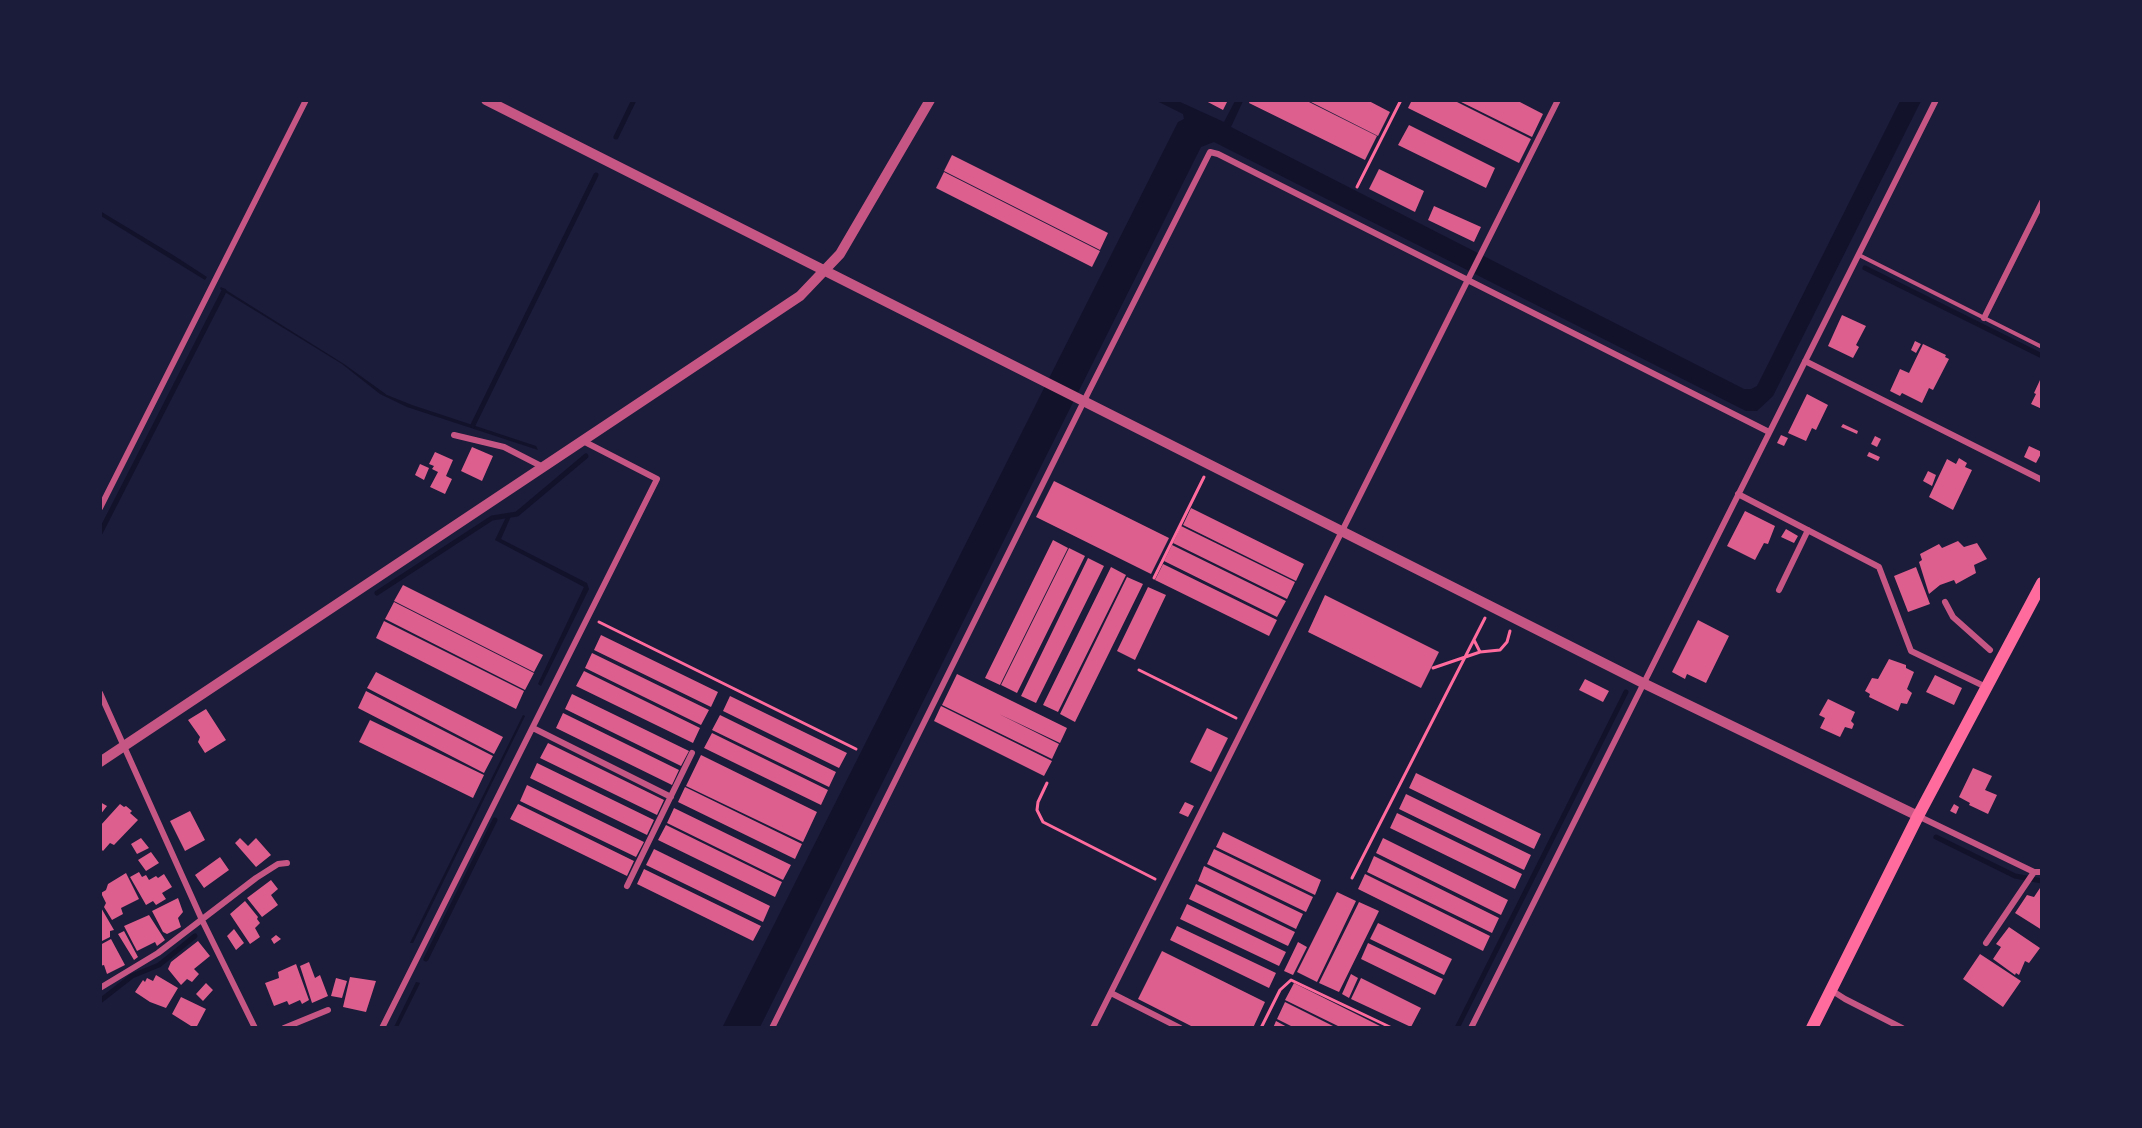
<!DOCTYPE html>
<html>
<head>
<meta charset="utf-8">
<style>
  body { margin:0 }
  #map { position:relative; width:2142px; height:1128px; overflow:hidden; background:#1b1b3a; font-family:Karla,sans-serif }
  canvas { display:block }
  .frame { position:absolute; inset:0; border:102px solid #1b1b3a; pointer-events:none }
</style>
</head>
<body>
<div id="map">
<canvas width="2142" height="1128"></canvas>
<div class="frame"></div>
</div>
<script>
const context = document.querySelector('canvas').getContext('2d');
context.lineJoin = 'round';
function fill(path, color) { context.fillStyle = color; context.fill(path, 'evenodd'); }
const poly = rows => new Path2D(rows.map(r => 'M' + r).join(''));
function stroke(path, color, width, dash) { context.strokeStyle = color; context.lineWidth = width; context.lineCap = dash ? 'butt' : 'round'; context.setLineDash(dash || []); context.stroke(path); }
fill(poly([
  [1157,101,1178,101,1224,122,1235,101,1243,101,1231,127,1744,389,1751,389,1757,386,1900,101,1921,101,1773,396,1757,411,1746,411,1214,142,1201,147,760,1027,722,1028,1178,122,1184,119,1183,114],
  [100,211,173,255,207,277,205,280,101,216],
  [221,287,344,364,387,395,412,405,536,446,538,450,407,407,380,394,342,364,220,289],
  [507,515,511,516,501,539,587,583,589,589,541,686,538,684,584,587,495,540],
  [523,715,525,716,413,943,410,943],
  [416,982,420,983,398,1027,394,1027]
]), '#12122b');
stroke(poly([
  [616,137,634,100],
  [1865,268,2042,356],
  [473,425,596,175],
  [100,533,224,291],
  [377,593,492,518,517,514,586,456],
  [1936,837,2015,876,2042,881],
  [426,959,495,820],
  [100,1001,132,976,159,965,195,936],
  [1457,1028,1626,692]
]), '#12122b', 5);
fill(poly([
  [1204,100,1228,100,1223,110],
  [1250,100,1305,100,1377,136,1365,160,1249,103],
  [1307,100,1367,100,1390,112,1378,136],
  [1412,100,1453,100,1531,139,1519,163,1408,108],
  [1457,100,1516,100,1543,114,1532,137],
  [1409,125,1495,168,1486,188,1398,145],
  [952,155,1108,233,1100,250,944,171],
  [1379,169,1424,191,1415,212,1369,189],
  [944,172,1100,251,1092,267,936,188],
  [1434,206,1481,227,1474,242,1428,220],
  [1842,315,1866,326,1856,345,1859,347,1853,358,1828,346],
  [1915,341,1921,344,1916,353,1911,350],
  [1923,344,1946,355,1945,357,1949,359,1933,390,1929,388,1922,403,1902,393,1900,396,1890,391,1900,369,1909,373],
  [2040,380,2042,381,2042,409,2031,404,2036,394,2034,393],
  [1807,394,1828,405,1816,430,1812,428,1806,441,1788,433],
  [1843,424,1858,431,1857,434,1841,427],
  [1781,435,1788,438,1784,446,1777,443],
  [1875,436,1881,439,1877,447,1871,444],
  [2029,446,2042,452,2036,463,2024,457],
  [472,447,493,456,482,481,461,471],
  [435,452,453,460,446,476,452,479,445,494,430,487,438,472,432,469,434,466,429,464],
  [1869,452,1880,457,1878,461,1867,456],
  [1959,458,1967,463,1965,467,1972,470,1953,510,1929,497,1947,459,1956,464],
  [420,464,429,468,424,480,415,475],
  [1928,471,1936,475,1932,486,1923,481],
  [1054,481,1169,538,1151,574,1036,517],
  [1191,508,1304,564,1296,581,1183,525],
  [1745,511,1775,526,1768,544,1764,543,1755,560,1727,546],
  [1181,526,1295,582,1287,599,1173,543],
  [1786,529,1798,536,1794,543,1781,537],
  [1053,540,1068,548,1000,685,985,678],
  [1958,541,1964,547,1977,543,1987,559,1974,565,1976,573,1956,584,1954,580,1940,585,1929,594,1919,562,1922,560,1920,554,1939,544,1942,548],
  [1172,545,1286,601,1277,617,1164,561],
  [1069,548,1085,556,1017,693,1001,685],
  [1088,558,1104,566,1036,703,1021,696],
  [1163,564,1277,620,1269,636,1155,580],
  [1111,567,1126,575,1058,712,1043,705],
  [1916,567,1930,604,1908,612,1894,576],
  [1127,577,1143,584,1075,722,1060,714],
  [403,585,543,655,534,672,394,601],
  [1148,587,1166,595,1135,660,1117,651],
  [1325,595,1439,652,1421,688,1308,632],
  [394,602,534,673,525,690,385,619],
  [1698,620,1729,636,1706,683,1687,674,1685,679,1672,672],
  [384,621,524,691,516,709,376,638],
  [601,635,718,692,711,707,594,650],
  [592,653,709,710,701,725,585,668],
  [1889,659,1906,665,1906,668,1914,672,1907,689,1912,693,1907,704,1901,703,1898,711,1869,697,1870,694,1865,691,1872,678,1878,679],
  [584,671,700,728,693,743,576,686],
  [376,672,503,737,494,754,367,688],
  [957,674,1067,728,1060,743,999,714,1059,744,1052,759,942,705],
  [1935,675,1962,688,1954,705,1926,692],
  [1585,679,1609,691,1603,702,1579,690],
  [366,691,493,756,484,773,358,708],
  [572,694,689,751,681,766,565,709],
  [730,696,847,753,839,768,723,711],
  [1828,699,1855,712,1851,721,1854,724,1852,729,1845,727,1840,737,1820,728,1825,718,1819,715],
  [941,706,1052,761,1044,776,934,721],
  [206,709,226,740,205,753,198,742,200,737,188,720],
  [563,713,679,770,672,785,556,728],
  [720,715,836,772,829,787,712,730],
  [370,720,484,775,473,798,359,742],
  [1207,728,1228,738,1211,772,1190,762],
  [712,733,828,790,821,805,704,748],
  [548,743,664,800,657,815,540,758],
  [701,755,817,812,803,842,686,786],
  [537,763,654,820,647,835,530,778],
  [1973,768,1992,776,1985,790,1997,795,1988,814,1969,805,1970,803,1959,797],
  [1416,773,1541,834,1534,849,1409,788],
  [527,785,644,842,636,857,520,801],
  [685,787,802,844,795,859,678,802],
  [1406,794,1531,855,1524,870,1399,809],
  [100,802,107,806,100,815],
  [1185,802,1194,806,1188,817,1179,813],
  [120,804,124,807,126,806,132,811,130,813,138,820,114,845,110,843,103,851,100,848,100,826],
  [518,804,634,861,627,876,510,819],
  [1954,804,1959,807,1956,814,1950,811],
  [674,808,791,865,783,880,667,823],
  [190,811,205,840,185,851,170,821],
  [1397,813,1522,874,1515,889,1390,828],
  [666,825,782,882,775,897,658,840],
  [1223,832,1321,880,1315,895,1216,847],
  [141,838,149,848,137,854,131,844],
  [240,838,248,846,256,838,271,855,256,867,235,843],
  [1383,838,1508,900,1501,915,1376,853],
  [654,849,770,906,763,922,646,865],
  [1214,849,1313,897,1306,912,1207,864],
  [151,852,159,863,146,871,138,860],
  [1374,856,1499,918,1492,933,1367,872],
  [220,857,229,870,204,888,195,875],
  [1204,866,1303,914,1296,929,1198,881],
  [644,869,761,926,753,941,637,884],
  [139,872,142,877,146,875,149,880,156,876,158,878,164,874,172,887,162,893,166,899,156,905,153,901,146,905,130,877],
  [126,873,139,899,121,908,123,914,112,920,104,907,106,903,101,893,106,890,108,884],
  [1365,874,1490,936,1483,951,1358,889],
  [271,880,278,889,271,895,278,905,262,917,247,898],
  [1196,884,1295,932,1288,946,1189,899],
  [2042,885,2042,930,2015,913,2027,895,2034,897],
  [1337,892,1356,901,1317,982,1297,972],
  [178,898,183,912,178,918,181,927,167,934,163,932,152,911],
  [245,901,258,917,257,919,260,923,255,928,260,937,250,944,230,914],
  [1359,902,1379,911,1339,992,1319,983],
  [1187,904,1286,952,1279,966,1180,919],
  [100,906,114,930,110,931,110,937,100,942],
  [149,915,165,940,157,946,155,942,137,951,124,926],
  [1378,923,1452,959,1444,975,1370,939],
  [1177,926,1276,973,1269,988,1170,940],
  [2009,927,2040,948,2029,963,2025,961,2019,975,2016,973,2015,975,1993,959,2001,947,1996,944],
  [234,929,244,943,236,950,227,936],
  [124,931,138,957,134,960,118,934],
  [276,935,281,939,274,944,271,939],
  [111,939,125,965,107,974,104,965,100,966,100,945],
  [198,941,210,956,194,969,199,974,192,982,187,979,181,985,168,969,171,962],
  [1298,942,1307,947,1293,975,1284,971],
  [1368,943,1443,979,1435,995,1361,959],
  [1162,951,1265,1002,1253,1028,1195,1028,1138,999],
  [1980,954,2021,981,2003,1007,1963,979],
  [309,962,315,978,320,975,328,996,312,1003,300,966],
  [296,964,309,1000,302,1004,300,1000,289,1005,287,1001,274,1006,265,983,279,978,278,972],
  [1351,974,1358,978,1349,998,1342,994],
  [156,975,178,988,166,1008,150,1002,135,992,143,980,145,982,147,978,153,981],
  [350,977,376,981,366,1012,343,1007],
  [336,978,347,981,342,998,331,996],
  [1361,978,1421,1008,1411,1027,1351,999],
  [206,983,213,990,203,1001,196,994],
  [1294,983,1384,1028,1342,1028,1285,1000],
  [181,997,206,1009,196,1028,190,1028,191,1026,172,1014],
  [1285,1002,1337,1028,1295,1028,1277,1019],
  [1276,1021,1289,1028,1273,1028]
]), '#dd5f8e');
stroke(poly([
  [1357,187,1401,100],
  [1154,578,1204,477],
  [599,622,856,749],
  [1474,640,1480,652],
  [1433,668,1480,652,1500,650,1507,642,1510,631],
  [1139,670,1236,718],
  [1047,783,1038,802,1037,810,1043,822,1155,879],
  [1352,878,1485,618],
  [1261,1028,1280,990,1291,980,1392,1028]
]), '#ff6b9d', 3);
stroke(poly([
  [1859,255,2042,347]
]), '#c65784', 4);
stroke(poly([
  [1984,318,2042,202],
  [1805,361,2042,480],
  [454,435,504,447,543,467],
  [1738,494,1879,567,1911,651,1986,687],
  [100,508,306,100],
  [1779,590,1808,530],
  [1945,602,1953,617,1990,650],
  [100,693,202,920,255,1028],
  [533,728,671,797],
  [1918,816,2034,872,2042,872],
  [627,886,692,753],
  [1986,943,2034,872],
  [100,988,158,953,256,878,278,864,287,863],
  [1831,990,1845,999,1902,1028],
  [1111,993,1180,1028],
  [284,1028,328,1010],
  [382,1028,657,479,583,441],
  [772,1028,1089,391,1210,152,1218,154,1769,432],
  [1093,1028,1558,100],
  [1471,1028,1936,100]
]), '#c65784', 6);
stroke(poly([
  [486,100,1643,683,1918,816],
  [100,762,800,296,840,254,930,100]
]), '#c65784', 10);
stroke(poly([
  [1812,1028,1918,816,2042,583]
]), '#ff6b9d', 12);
</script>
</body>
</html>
